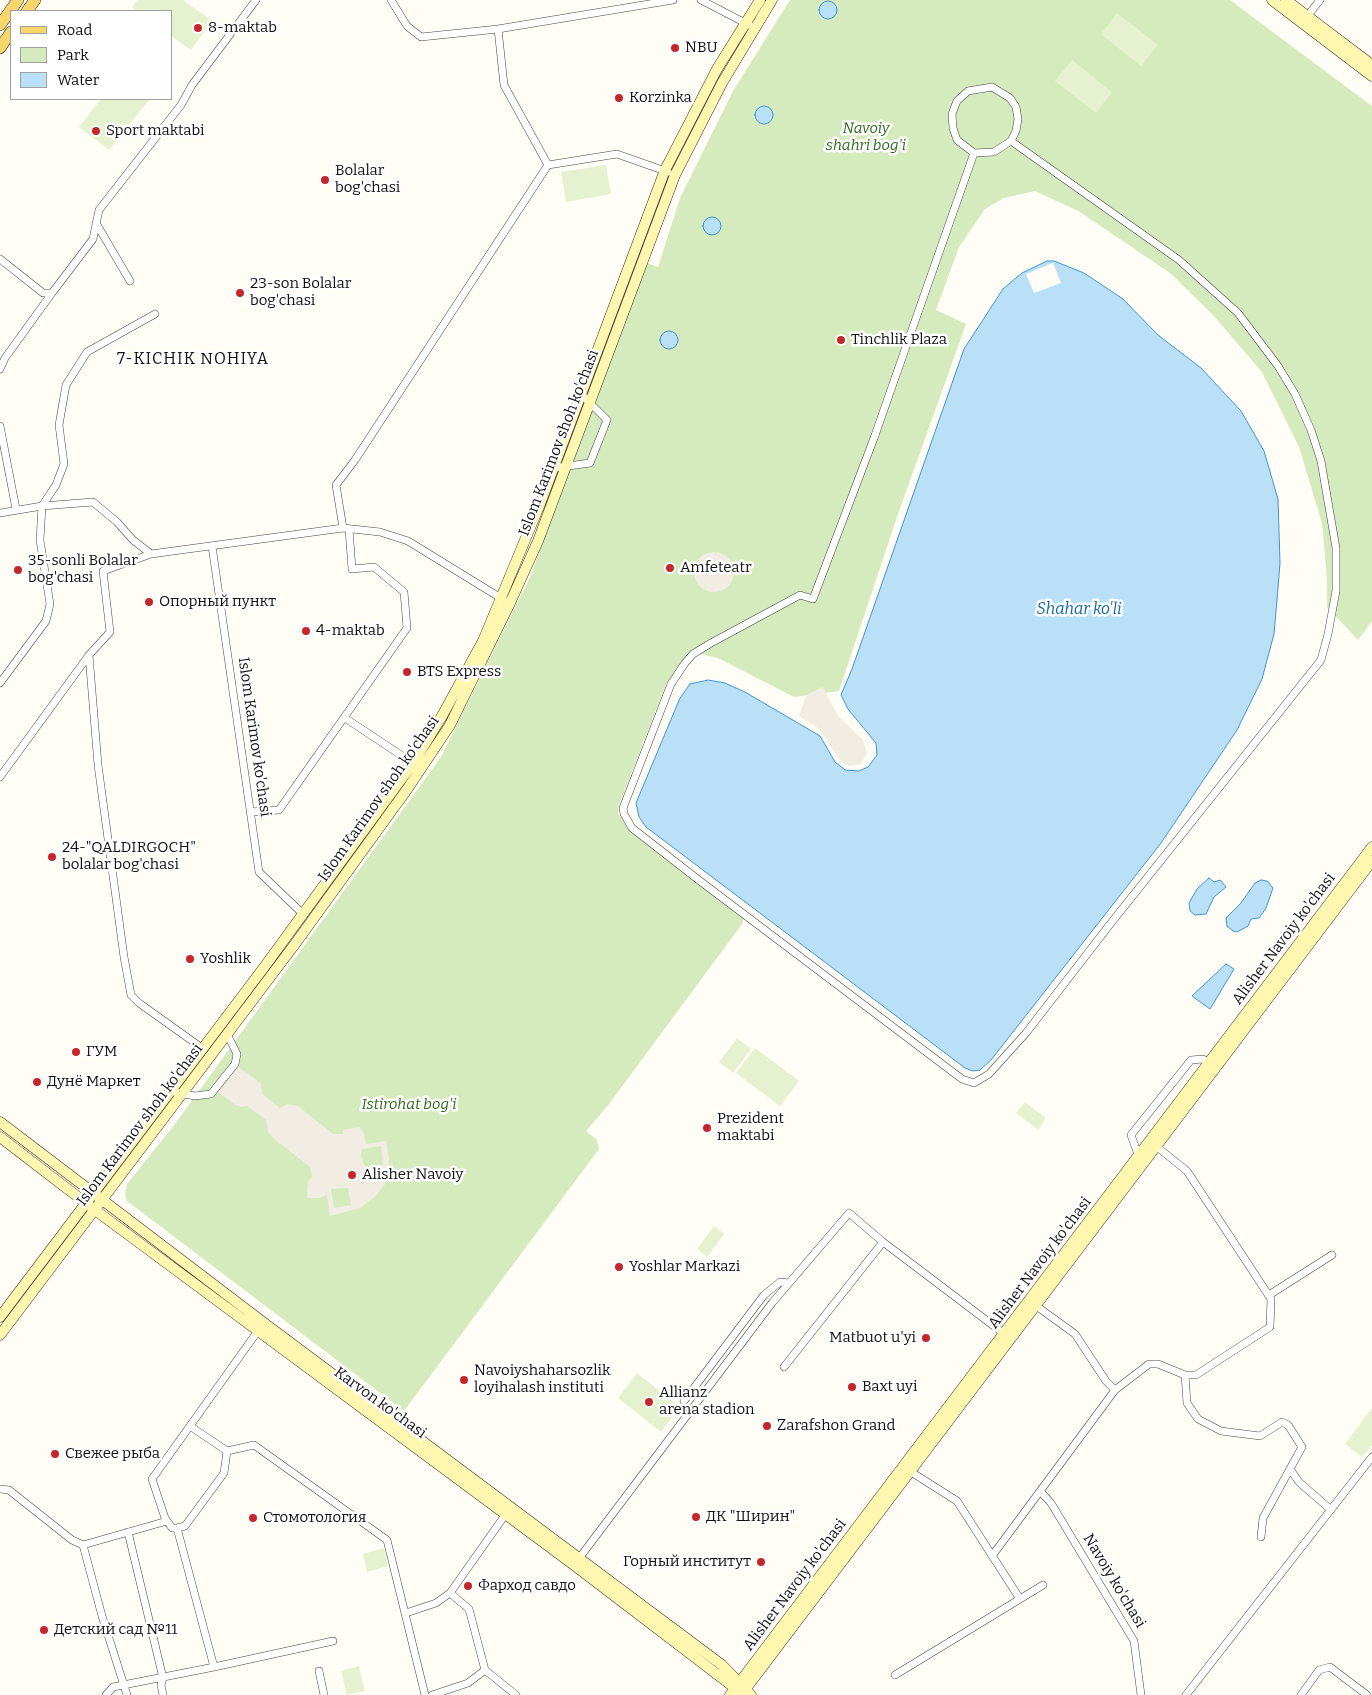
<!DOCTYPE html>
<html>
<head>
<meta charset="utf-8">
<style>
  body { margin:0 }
  #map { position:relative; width:1372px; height:1695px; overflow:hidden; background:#fffdf5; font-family:Bitter,serif }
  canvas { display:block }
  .legend { position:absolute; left:10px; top:10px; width:162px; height:90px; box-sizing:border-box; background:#fff; border:1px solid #a0a0a0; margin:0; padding:6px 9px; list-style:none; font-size:15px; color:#111 }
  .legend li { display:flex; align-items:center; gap:10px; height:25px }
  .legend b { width:25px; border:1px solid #a0a0a0 }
</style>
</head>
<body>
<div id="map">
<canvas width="1372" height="1695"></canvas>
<ul class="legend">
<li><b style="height:6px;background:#f9d66b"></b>Road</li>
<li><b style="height:14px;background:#d5ebbd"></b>Park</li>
<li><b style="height:14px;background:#b9e0f7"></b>Water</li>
</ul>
</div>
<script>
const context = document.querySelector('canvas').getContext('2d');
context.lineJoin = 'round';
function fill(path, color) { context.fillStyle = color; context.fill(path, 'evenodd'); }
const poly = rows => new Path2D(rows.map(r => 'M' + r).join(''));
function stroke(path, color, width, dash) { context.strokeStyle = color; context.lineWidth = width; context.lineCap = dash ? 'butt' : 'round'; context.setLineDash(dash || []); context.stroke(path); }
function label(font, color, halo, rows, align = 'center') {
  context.font = font + ' Bitter,serif'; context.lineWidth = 5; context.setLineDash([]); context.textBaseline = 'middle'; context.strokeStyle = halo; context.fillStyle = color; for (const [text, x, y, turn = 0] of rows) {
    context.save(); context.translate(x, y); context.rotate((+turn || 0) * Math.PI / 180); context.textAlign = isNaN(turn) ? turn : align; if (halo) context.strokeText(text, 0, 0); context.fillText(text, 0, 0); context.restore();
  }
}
fill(poly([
  [790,0,1230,0,1372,106,1372,621,1358,640,1327,607,1327,579,1322,523,1299,447,1262,372,1212,314,1170,273,1080,212,1035,191,1004,198,985,209,959,247,936,310,966,324,898,514,839,691,794,697,718,658,690,652,666,684,619,805,618,813,626,825,744,918,742,924,609,1104,586,1131,597,1140,599,1149,404,1411,127,1201,125,1194,127,1184,175,1124,441,757,531,575,644,262,658,267,680,198,733,91]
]), '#d5ebbd');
fill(poly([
  [137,0,183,0,212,21,191,50,171,36,171,11,137,11,132,7],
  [1117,13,1158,45,1141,66,1101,34],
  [1072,60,1112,92,1096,113,1055,81],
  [101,99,150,99,109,150,79,127],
  [606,165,611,194,566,202,561,172],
  [737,1038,751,1049,733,1073,719,1062],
  [755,1048,799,1081,780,1106,736,1073],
  [1025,1102,1046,1118,1038,1130,1016,1113],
  [714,1226,724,1234,707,1257,697,1249],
  [637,1373,680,1407,661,1432,618,1398],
  [1372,1408,1372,1445,1362,1457,1345,1444],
  [384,1548,388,1566,367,1572,363,1554],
  [359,1666,365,1691,347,1695,341,1671]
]), '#e6f2cf');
fill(poly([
  '694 572a20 20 0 1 1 40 0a20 20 0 1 1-40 0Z',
  [823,687,838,716,863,740,867,753,861,764,849,766,841,762,819,729,799,716,806,695],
  [238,1067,253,1077,261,1084,262,1094,280,1108,288,1104,298,1106,333,1134,343,1134,343,1130,360,1127,364,1133,366,1144,386,1141,389,1159,388,1171,385,1184,376,1196,360,1208,330,1216,327,1195,319,1198,307,1198,308,1182,312,1176,310,1167,273,1138,268,1132,266,1120,247,1106,241,1107,234,1104,218,1092],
  [381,1146,383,1165,365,1167,361,1155,362,1149],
  [348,1188,351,1205,334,1208,331,1189]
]), '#f1ede2');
const water = poly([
  '819 10a9 9 0 1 1 18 0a9 9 0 1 1-18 0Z',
  '755 115a9 9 0 1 1 18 0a9 9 0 1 1-18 0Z',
  '703 226a9 9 0 1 1 18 0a9 9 0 1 1-18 0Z',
  [1047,261,1054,261,1084,273,1123,299,1158,335,1201,368,1241,411,1264,451,1278,499,1280,563,1277,600,1274,634,1262,679,1237,730,1161,843,991,1060,980,1070,973,1071,965,1068,646,827,639,817,636,803,680,698,690,684,708,680,725,683,745,692,820,736,835,762,845,770,859,771,868,767,877,755,876,743,848,709,841,695,852,669,964,349,1003,289,1022,273,1047,261],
  '660 340a9 9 0 1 1 18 0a9 9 0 1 1-18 0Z',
  [1209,878,1214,882,1220,880,1226,887,1214,897,1206,914,1195,915,1190,911,1189,903,1197,889,1209,878],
  [1261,880,1267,881,1273,888,1266,908,1259,918,1251,919,1248,926,1237,932,1233,931,1227,926,1226,918,1241,903,1255,883,1261,880],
  [1226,964,1234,969,1210,1009,1192,996,1226,964]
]);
fill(water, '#b9e0f7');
stroke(water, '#3f96cf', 1);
fill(poly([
  [1053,263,1061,283,1034,293,1026,274]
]), '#fffdf5');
const street = poly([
  [391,0,407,26,421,37,498,29,673,0],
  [701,0,755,28],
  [1305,19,1320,0],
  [498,29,504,85,548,165],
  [992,87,1010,98,1016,107,1018,119,1016,131,1011,141,994,152,974,153,957,140,953,128,952,114,957,101,968,91,992,87],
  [974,153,874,438,813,599,800,595,711,643,693,654,685,663,671,684,623,808,624,814,632,828,700,881,962,1079,974,1083,989,1074,1026,1033,1111,923,1321,660,1328,634,1336,591,1336,548,1321,461,1311,430,1295,394,1278,366,1238,313,1179,260,1011,141],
  [96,223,130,281],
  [0,259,43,293,52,293,93,239,99,210,181,105,192,85,256,0],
  [0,369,5,358,52,293],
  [0,426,16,509],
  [554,468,590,463,607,420,582,395],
  [0,513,42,506,93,502,117,522,133,540,151,554,343,528],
  [212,546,259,872,303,914],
  [504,600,408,541,380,532,343,528,336,485,355,460,548,165,617,154,668,172],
  [89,655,98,765,124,957,131,995,139,1003,202,1048],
  [0,683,46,621,50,604,40,540,42,506,56,485,64,464,59,425,66,385,87,352,155,314],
  [345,718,413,763],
  [0,777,89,655,110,632,103,571,151,554],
  [250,812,279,810,407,628,404,592,374,567,352,569,349,529],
  [169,1091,195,1096,211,1094,235,1064,237,1054,227,1034],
  [1156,1146,1187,1171,1271,1299,1270,1327,1196,1375,1185,1375,1187,1403,1198,1419,1221,1431,1260,1436,1282,1422,1288,1425,1302,1447,1263,1518,1261,1537],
  [1139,1157,1131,1135,1191,1060,1203,1059,1210,1063],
  [1269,1295,1332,1255],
  [1035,1305,1075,1334,1106,1381,1115,1390,1149,1364,1158,1364,1185,1375],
  [260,1328,152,1479,165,1518,172,1528,177,1528,214,1667,333,1641],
  [784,1367,883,1242],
  [684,1401,764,1295,780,1282,789,1283],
  [190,1426,227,1451,254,1445,387,1540,425,1695],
  [1290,1469,1299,1482,1331,1510],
  [908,1470,957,1501,1020,1599],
  [0,1489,9,1490,72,1540,83,1545,167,1521],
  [1040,1491,1051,1503,1134,1641,1141,1695],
  [177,1528,185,1526,224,1473,227,1451],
  [128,1532,163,1678,161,1685,163,1695],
  [83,1545,102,1616,127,1695],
  [992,1556,1115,1390],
  [577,1561,772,1303,849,1213,883,1242,1007,1336],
  [450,1593,469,1609,485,1670,516,1695],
  [406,1613,436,1603,450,1593,508,1511],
  [319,1671,324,1695],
  [895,1675,1043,1585],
  [106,1695,113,1687,214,1667],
  [432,1695,468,1683,485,1670],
  [1186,1695,1372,1457],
  [1301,1695,1319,1670,1330,1667,1367,1695]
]);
const secondary = poly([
  [1272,0,1372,76],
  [1286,0,1372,65],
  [0,1122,264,1323,722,1665,751,1695],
  [0,1137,95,1210,574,1565,739,1691],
  [0,1317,265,966,413,763,442,716,483,641,540,504,665,170,717,69,760,0],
  [0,1335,295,944,408,788,450,725,510,603,538,541,675,175,722,83,772,0],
  [730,1695,1372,847],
  [741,1695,1372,861]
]);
const primary = poly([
  [27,11,35,0],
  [0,25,18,0],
  [0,48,11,32]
]);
stroke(street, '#444', 8);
stroke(secondary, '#333', 11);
stroke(primary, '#222', 12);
stroke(street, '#fff', 7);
stroke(secondary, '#fff6b0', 10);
stroke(primary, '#f9d66b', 11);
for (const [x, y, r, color] of [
  [198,28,5,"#c4262e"],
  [675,48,5,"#c4262e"],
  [619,98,5,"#c4262e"],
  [96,131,5,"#c4262e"],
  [325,180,5,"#c4262e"],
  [240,293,5,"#c4262e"],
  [841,340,5,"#c4262e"],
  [670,568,5,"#c4262e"],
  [18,570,5,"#c4262e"],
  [149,602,5,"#c4262e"],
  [306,631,5,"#c4262e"],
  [407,672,5,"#c4262e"],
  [52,857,5,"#c4262e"],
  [190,959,5,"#c4262e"],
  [76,1052,5,"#c4262e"],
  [37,1082,5,"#c4262e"],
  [707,1128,5,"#c4262e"],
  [352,1175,5,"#c4262e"],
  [619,1267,5,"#c4262e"],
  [926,1338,5,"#c4262e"],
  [464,1380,5,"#c4262e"],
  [852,1387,5,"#c4262e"],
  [649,1402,5,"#c4262e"],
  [767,1426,5,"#c4262e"],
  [55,1454,5,"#c4262e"],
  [696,1517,5,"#c4262e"],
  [253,1518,5,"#c4262e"],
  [761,1562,5,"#c4262e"],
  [468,1586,5,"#c4262e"],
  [44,1630,5,"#c4262e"]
]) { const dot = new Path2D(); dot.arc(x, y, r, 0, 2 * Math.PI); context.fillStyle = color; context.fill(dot); stroke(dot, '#fff', 2); }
label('15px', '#111', '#fff', [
  ["8-maktab",208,28],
  ["NBU",685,48],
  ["Korzinka",629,98],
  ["Sport maktabi",106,131],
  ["Bolalar",335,171],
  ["bog'chasi",335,188],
  ["23-son Bolalar",250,284],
  ["bog'chasi",250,301],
  ["Tinchlik Plaza",851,340],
  ["35-sonli Bolalar",28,561],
  ["bog'chasi",28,578],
  ["Amfeteatr",680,568],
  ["Опорный пункт",159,602],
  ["4-maktab",316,631],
  ["BTS Express",417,672],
  ["24-\"QALDIRGOCH\"",62,848],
  ["bolalar bog'chasi",62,865],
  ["Yoshlik",200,959],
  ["ГУМ",86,1052],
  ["Дунё Маркет",47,1082],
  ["Prezident",717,1119],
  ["maktabi",717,1136],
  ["Alisher Navoiy",362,1175],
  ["Yoshlar Markazi",629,1267],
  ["Matbuot u'yi",916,1338,"right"],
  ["Navoiyshaharsozlik",474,1371],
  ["loyihalash instituti",474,1388],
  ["Baxt uyi",862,1387],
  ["Allianz",659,1393],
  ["arena stadion",659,1410],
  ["Zarafshon Grand",777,1426],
  ["Свежее рыба",65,1454],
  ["ДК \"Ширин\"",706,1517],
  ["Стомотология",263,1518],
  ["Горный институт",751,1562,"right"],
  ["Фарход савдо",478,1586],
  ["Детский сад №11",54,1630]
], 'left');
label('italic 15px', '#2f6b1f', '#fff', [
  ["Navoiy",866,129],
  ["shahri bog'i",866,146],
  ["Istirohat bog'i",409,1105]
]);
label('15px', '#111', '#fff', [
  ["Islom Karimov shoh ko'chasi",559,443,-69],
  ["Islom Karimov ko'chasi",254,737,82],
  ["Islom Karimov shoh ko'chasi",379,799,-55],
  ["Alisher Navoiy ko'chasi",1284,939,-53],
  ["Islom Karimov shoh ko'chasi",140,1125,-53],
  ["Alisher Navoiy ko'chasi",1040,1263,-53],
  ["Karvon ko'chasi",380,1403,36],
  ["Navoiy ko'chasi",1114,1581,59],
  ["Alisher Navoiy ko'chasi",795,1585,-53]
]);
context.letterSpacing = '1px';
label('16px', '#111', '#fff', [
  ["7-KICHIK NOHIYA",193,360]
]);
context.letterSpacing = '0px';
label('italic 16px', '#1768a6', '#fff', [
  ["Shahar ko'li",1079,610]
]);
</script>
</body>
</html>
